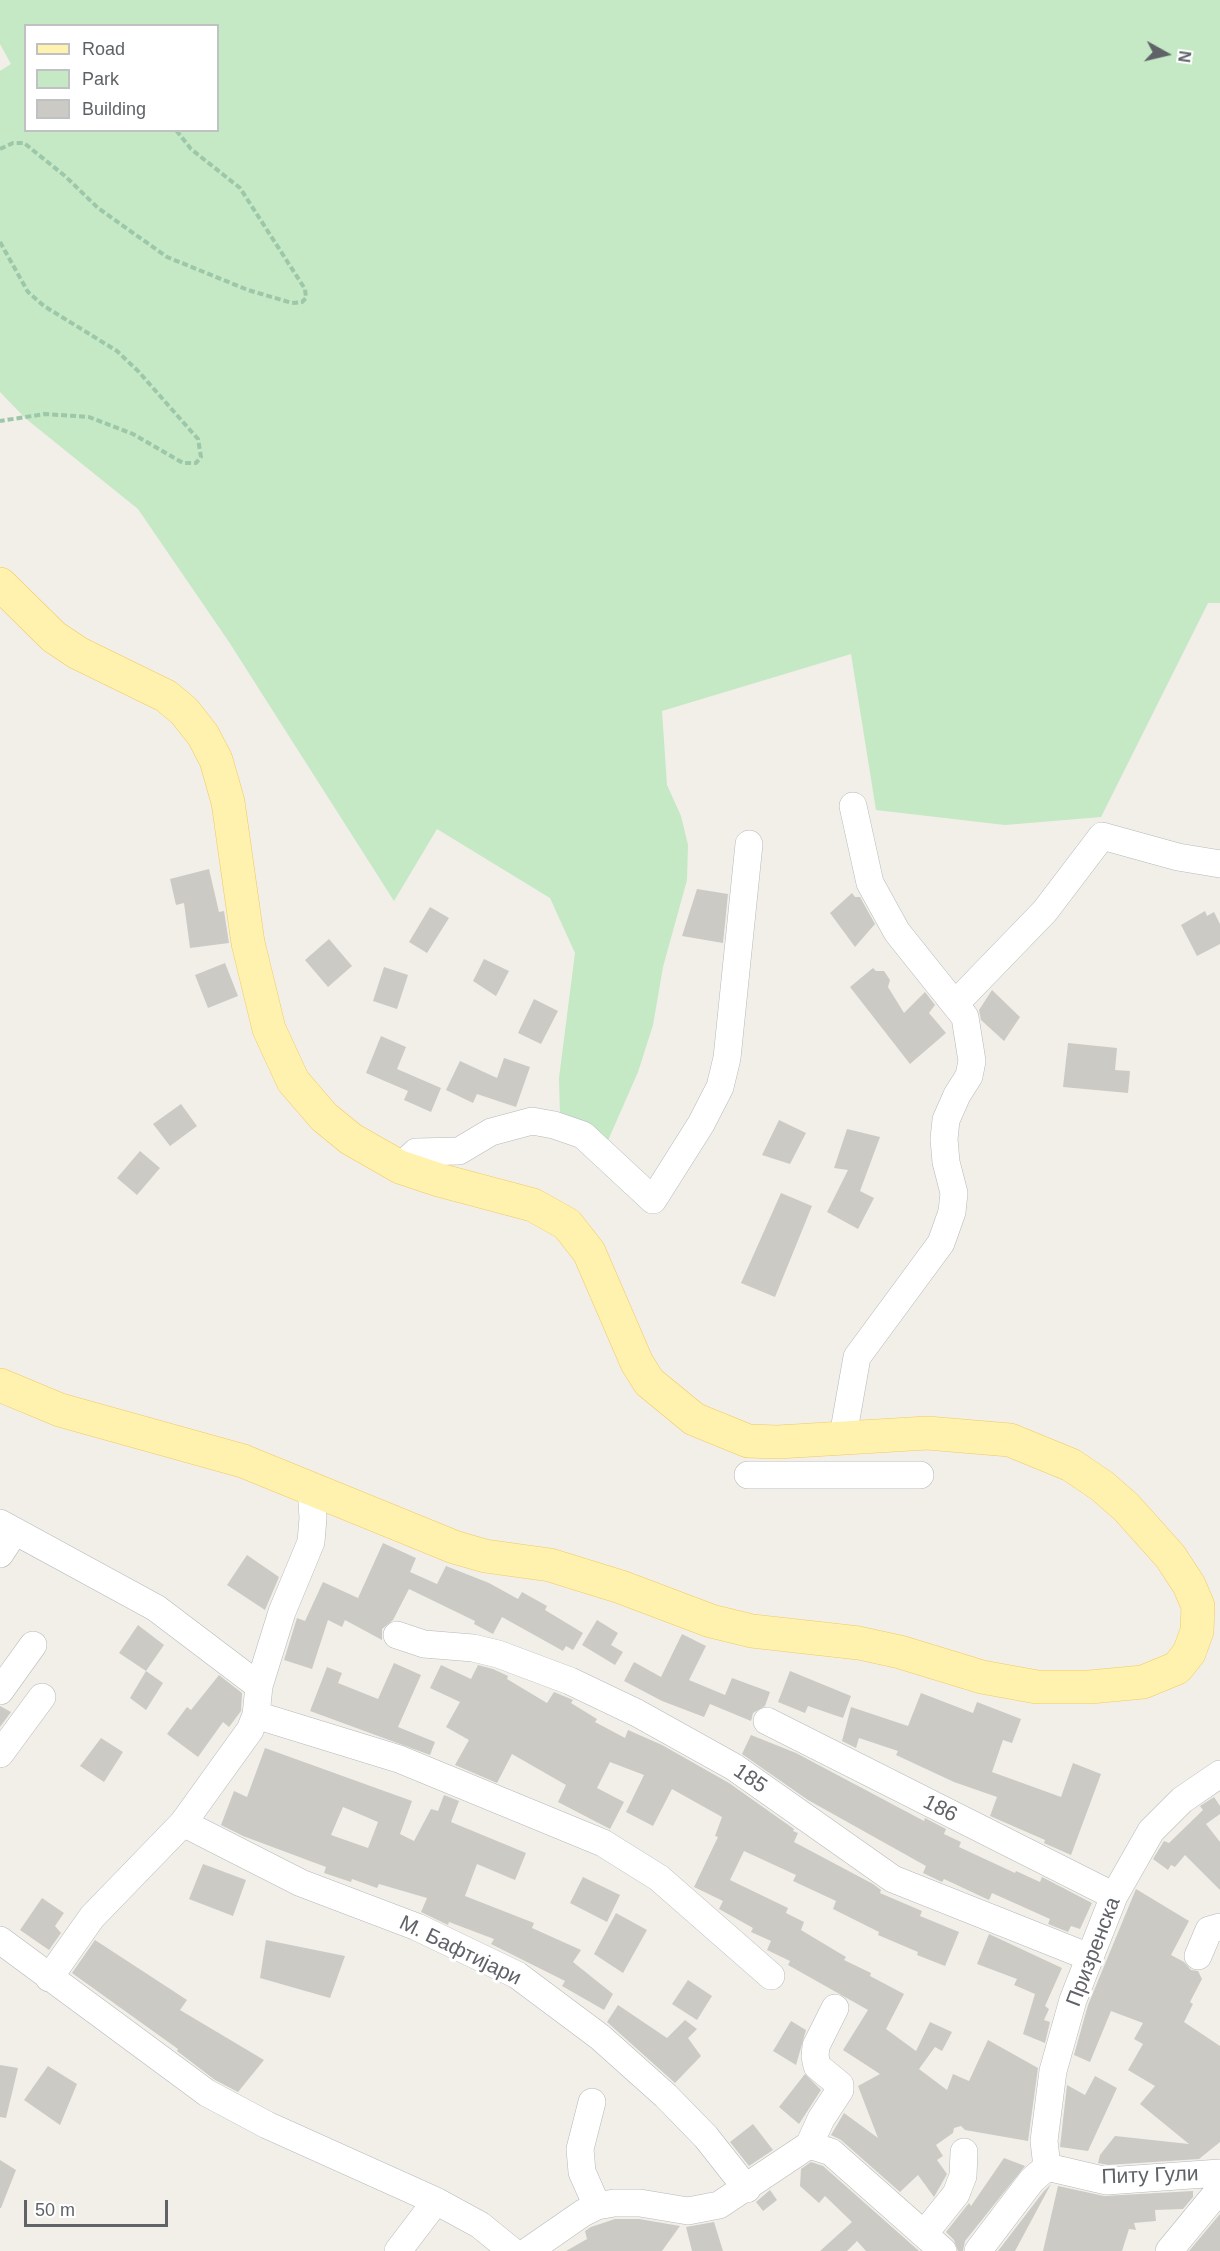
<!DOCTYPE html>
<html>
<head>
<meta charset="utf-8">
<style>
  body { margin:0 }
  #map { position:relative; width:1220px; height:2251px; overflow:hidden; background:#f1efe8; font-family:Arial,sans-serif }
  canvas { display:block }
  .legend { position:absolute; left:24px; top:24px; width:195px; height:108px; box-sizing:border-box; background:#fff; border:2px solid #bfc1c3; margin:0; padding:8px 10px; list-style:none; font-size:18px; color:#5f6368 }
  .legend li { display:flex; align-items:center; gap:12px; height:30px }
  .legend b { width:30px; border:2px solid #bfc1c3 }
  .north { position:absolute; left:1136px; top:24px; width:60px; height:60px; -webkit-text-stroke:4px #fff; paint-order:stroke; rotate:98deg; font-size:16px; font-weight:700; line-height:24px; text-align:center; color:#5f6368 }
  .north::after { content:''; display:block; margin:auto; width:21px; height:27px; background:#5f6368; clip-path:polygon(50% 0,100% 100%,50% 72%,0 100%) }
  .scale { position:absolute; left:24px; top:2200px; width:144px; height:27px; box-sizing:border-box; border:3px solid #5f6368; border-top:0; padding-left:8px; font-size:18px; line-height:21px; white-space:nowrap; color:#5f6368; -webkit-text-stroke:4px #fff; paint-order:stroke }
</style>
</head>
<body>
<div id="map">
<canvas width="1220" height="2251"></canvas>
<ul class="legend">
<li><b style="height:8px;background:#fff2af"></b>Road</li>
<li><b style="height:16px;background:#c5e8c5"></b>Park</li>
<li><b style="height:16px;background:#cccac5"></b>Building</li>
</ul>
<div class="north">N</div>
<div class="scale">50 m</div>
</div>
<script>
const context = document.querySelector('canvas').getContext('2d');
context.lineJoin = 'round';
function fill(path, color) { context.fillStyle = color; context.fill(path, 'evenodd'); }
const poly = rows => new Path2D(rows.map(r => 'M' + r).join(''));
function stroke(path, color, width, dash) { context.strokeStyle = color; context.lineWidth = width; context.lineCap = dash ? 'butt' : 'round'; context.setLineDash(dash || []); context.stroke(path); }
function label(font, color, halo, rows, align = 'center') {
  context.font = font + ' Arial,sans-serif'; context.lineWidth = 6; context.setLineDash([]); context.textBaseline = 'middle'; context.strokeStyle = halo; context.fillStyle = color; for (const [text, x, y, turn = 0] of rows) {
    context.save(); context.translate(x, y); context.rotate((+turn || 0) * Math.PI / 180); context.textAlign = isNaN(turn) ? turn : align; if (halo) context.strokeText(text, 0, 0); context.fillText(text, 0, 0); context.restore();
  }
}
fill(poly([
  [0,0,1220,0,1220,603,1208,603,1101,817,1005,825,876,810,851,654,662,711,667,785,681,816,688,845,687,880,663,967,653,1025,638,1072,606,1145,560,1116,559,1078,575,953,550,898,437,829,394,901,229,642,138,509,25,418,0,392,0,71,11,64,0,44],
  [26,26,218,26,218,130,26,130]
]), '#c5e8c5');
fill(poly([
  [209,869,219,912,224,911,229,943,190,948,184,903,176,905,170,879],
  [697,889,728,894,723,943,682,936],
  [852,893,855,897,860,897,875,924,855,947,830,913],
  [430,907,449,918,427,953,409,942],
  [1205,911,1207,916,1214,912,1220,924,1220,944,1197,956,1181,925],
  [329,939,352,966,328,987,305,960],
  [484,959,509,971,496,996,473,981],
  [225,963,238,996,208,1008,195,975],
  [384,967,408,975,397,1009,373,1001],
  [873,968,876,971,884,971,890,980,888,987,904,1013,925,992,935,1005,929,1013,946,1033,910,1064,850,987],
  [992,990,1020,1017,1004,1041,981,1020,979,1010],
  [534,999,558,1011,541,1044,518,1033],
  [381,1036,406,1047,397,1069,441,1088,431,1112,404,1100,408,1091,366,1073],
  [1068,1043,1117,1048,1115,1070,1130,1071,1128,1093,1063,1087],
  [504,1058,530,1067,516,1107,477,1094,473,1103,446,1090,460,1061,497,1078],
  [181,1104,197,1126,170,1146,153,1124],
  [779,1120,806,1133,790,1164,762,1155],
  [847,1129,880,1137,860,1191,874,1198,858,1229,827,1212,848,1170,834,1168],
  [140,1151,160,1168,137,1195,117,1178],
  [781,1193,812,1206,775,1297,741,1283],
  [383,1543,416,1558,410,1572,437,1584,446,1566,489,1583,518,1599,522,1592,547,1606,545,1610,583,1633,573,1650,566,1646,563,1651,502,1617,493,1634,474,1624,475,1621,409,1589,393,1620,382,1629,382,1640,345,1620,342,1627,328,1620,312,1669,284,1660,297,1618,305,1621,323,1582,358,1598],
  [247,1555,279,1577,265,1610,227,1585],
  [597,1620,618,1633,611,1645,623,1652,615,1665,582,1645],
  [138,1625,164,1645,146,1671,119,1653],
  [682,1634,706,1646,689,1680,725,1695,732,1678,770,1692,765,1706,753,1713,751,1721,710,1704,704,1717,662,1701,624,1681,634,1662,661,1677],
  [394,1663,421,1675,398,1727,435,1742,430,1755,310,1711,327,1667,342,1673,338,1683,378,1699],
  [441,1665,471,1679,478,1665,493,1669,508,1676,507,1679,547,1703,554,1692,573,1700,571,1703,597,1719,595,1722,625,1738,628,1730,662,1745,729,1783,794,1829,793,1831,798,1833,794,1842,873,1884,881,1890,880,1893,922,1911,920,1916,959,1932,945,1966,917,1955,918,1952,878,1935,879,1932,833,1909,836,1901,793,1881,796,1875,744,1851,730,1880,788,1908,786,1913,804,1922,801,1930,846,1957,844,1960,871,1973,870,1976,904,1994,886,2029,916,2051,930,2022,952,2032,942,2051,935,2047,919,2069,947,2090,953,2074,969,2081,988,2040,1038,2068,1028,2141,965,2130,961,2126,954,2128,953,2133,936,2145,943,2156,937,2160,947,2174,934,2197,918,2175,900,2192,841,2140,831,2135,844,2113,878,2138,858,2086,880,2074,843,2050,868,2010,788,1965,790,1961,767,1950,771,1941,751,1932,753,1928,719,1909,723,1901,694,1887,718,1837,715,1836,722,1817,672,1789,653,1826,626,1812,644,1775,610,1762,597,1788,624,1802,610,1829,558,1802,566,1785,512,1754,497,1783,455,1765,469,1740,446,1727,460,1702,430,1688],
  [146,1671,163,1683,146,1710,130,1698],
  [790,1671,851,1696,843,1718,808,1706,805,1713,778,1702],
  [219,1675,242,1693,241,1711,229,1727,223,1722,198,1757,167,1734,187,1707,191,1710],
  [921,1693,973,1713,977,1702,1021,1719,1012,1743,1003,1740,992,1772,1061,1797,1073,1763,1101,1774,1071,1855,1044,1843,1045,1840,990,1816,997,1797,954,1782,896,1755,898,1751,859,1738,856,1748,842,1741,851,1707,908,1726],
  [0,1706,11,1712,0,1727],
  [751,1735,796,1753,924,1821,925,1818,946,1829,944,1834,961,1842,959,1847,1015,1873,1016,1871,1040,1882,1042,1877,1092,1903,1080,1929,1071,1926,1068,1932,1048,1924,1050,1919,992,1893,989,1900,944,1879,942,1882,923,1873,926,1866,808,1800,742,1754],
  [101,1738,123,1752,104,1782,80,1766],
  [265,1748,412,1801,400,1834,414,1841,431,1809,438,1811,444,1795,459,1801,451,1822,526,1853,515,1880,477,1864,465,1896,534,1923,532,1928,581,1950,573,1962,613,1994,604,2010,562,1986,565,1981,491,1944,494,1939,449,1922,448,1925,421,1912,427,1898,379,1884,377,1888,352,1879,351,1882,324,1873,326,1867,243,1836,221,1825,234,1791,247,1797],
  [343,1807,378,1822,368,1848,331,1835],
  [1214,1797,1220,1806,1220,1814,1206,1824,1220,1842,1220,1890,1185,1855,1175,1867,1171,1865,1168,1870,1153,1859,1164,1841,1169,1843,1203,1810,1200,1806],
  [203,1864,246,1880,233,1916,189,1899],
  [583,1877,620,1895,607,1922,570,1903],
  [1136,1889,1189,1921,1171,1955,1184,1962,1191,1970,1198,1971,1202,1979,1190,2002,1193,2004,1184,2022,1220,2046,1220,2142,1199,2159,1108,2165,1098,2163,1100,2155,1115,2136,1189,2144,1140,2104,1155,2086,1128,2070,1143,2044,1134,2039,1143,2023,1111,2011,1090,2062,1074,2055,1088,2005],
  [42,1898,64,1913,55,1926,61,1933,49,1950,20,1930],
  [616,1913,647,1930,623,1973,594,1954],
  [989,1934,1062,1968,1045,2006,1049,2009,1044,2020,1050,2022,1045,2043,1023,2034,1035,1994,1014,1985,1017,1979,977,1964],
  [95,1940,187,2000,180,2010,264,2060,238,2092,215,2080,177,2051,178,2049,72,1973],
  [266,1940,345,1956,330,1998,260,1978],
  [688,1980,712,1996,697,2020,672,2004],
  [618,2005,667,2038,685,2020,697,2029,688,2038,701,2056,675,2083,607,2022],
  [791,2021,806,2030,796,2065,773,2051],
  [0,2065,18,2068,6,2118,0,2117],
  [48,2066,77,2084,60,2125,24,2100],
  [805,2074,821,2090,799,2124,779,2107],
  [1095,2076,1117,2088,1088,2151,1060,2147,1067,2085,1085,2095],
  [753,2124,773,2150,749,2166,730,2142],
  [1004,2158,1025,2166,965,2241,963,2251,958,2251,954,2240,946,2232,969,2203,971,2206],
  [0,2160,16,2170,1,2208,0,2208],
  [811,2162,823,2166,919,2251,866,2251,857,2241,847,2251,820,2251,852,2222,825,2196,819,2203,800,2186,801,2169],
  [1051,2184,1015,2251,998,2251,1044,2191],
  [1058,2186,1104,2196,1193,2191,1193,2197,1183,2209,1155,2210,1156,2221,1134,2223,1136,2230,1129,2229,1122,2251,1043,2251],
  [770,2190,777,2200,763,2211,756,2202],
  [1220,2214,1220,2251,1189,2251],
  [615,2219,639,2219,680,2226,662,2251,566,2251,587,2239,585,2231,591,2227],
  [714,2222,723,2251,692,2251,686,2227]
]), '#cccac5');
const minor = poly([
  [956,1003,1045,911,1102,836,1178,857,1220,864],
  [400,1167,416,1152,459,1151,491,1132,532,1121,554,1125,583,1135,653,1200,701,1124,720,1087,727,1058,749,844],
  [843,1436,857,1357,941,1243,952,1212,954,1193,946,1162,944,1139,946,1120,957,1095,969,1076,972,1061,965,1017,897,932,870,883,853,806],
  [748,1475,920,1475],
  [0,1523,156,1608,259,1686],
  [0,1554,15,1531],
  [397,1635,424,1644,473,1648,498,1654,570,1681,637,1713,734,1767,893,1879,1089,1957],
  [0,1691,33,1645],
  [256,1715,399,1759,603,1843,659,1878,771,1976],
  [767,1721,1114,1896],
  [0,1754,42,1697],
  [183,1823,301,1883,417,1927,517,1975,600,2037,666,2096,706,2137,747,2189],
  [0,1940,207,2093,267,2125,436,2201,480,2225,512,2251],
  [1198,1956,1209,1930,1220,1927],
  [49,1978,92,1917,183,1823,250,1730,256,1715,259,1686,282,1612,311,1542,313,1518,311,1488],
  [592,2102,580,2149,582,2172,597,2206],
  [809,2145,821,2119,840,2090,840,2085,817,2066,815,2056,816,2046,835,2008],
  [1047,2167,1044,2141,1053,2071,1073,2000,1114,1896,1151,1831,1182,1800,1220,1774],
  [924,2234,956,2194,963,2176,964,2152],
  [398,2251,436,2201],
  [528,2251,583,2213,597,2206,614,2203,640,2203,688,2211,719,2205,809,2145,831,2152,943,2251],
  [978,2251,1032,2180,1047,2167,1107,2181,1220,2173],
  [1169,2251,1220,2189]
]);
const major = poly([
  [0,584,54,637,78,653,166,696,184,711,203,735,216,760,228,802,248,943,269,1029,293,1081,324,1117,351,1139,400,1167,439,1180,533,1205,567,1224,589,1252,637,1363,649,1382,694,1419,748,1441,778,1442,927,1433,1010,1440,1071,1465,1102,1486,1126,1507,1170,1556,1189,1585,1198,1606,1197,1631,1189,1653,1177,1668,1143,1682,1090,1687,1037,1687,982,1677,900,1652,859,1643,752,1631,711,1621,621,1587,550,1565,485,1556,454,1547,243,1461,60,1410,0,1385]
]);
stroke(minor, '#b5b8bc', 28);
stroke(major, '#f2c960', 34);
stroke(poly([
  [0,149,13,143,24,143,65,176,98,208,167,257,248,290,292,303,302,302,306,298,305,289,240,188,191,149,176,130],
  [0,242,28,292,44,306,117,351,139,372,198,439,201,457,196,463,183,463,133,434,89,417,45,414,0,421]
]), '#9cc7a9', 4, [6, 3]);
stroke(minor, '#fff', 27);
stroke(major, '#fff2af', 33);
label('21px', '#5f6368', '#fff', [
  ["185",750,1779,34],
  ["186",940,1809,27],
  ["М. Бафтијари",460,1951,26],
  ["Призренска",1094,1952,-69],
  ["Питу Гули",1150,2176,-2]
]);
</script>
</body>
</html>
